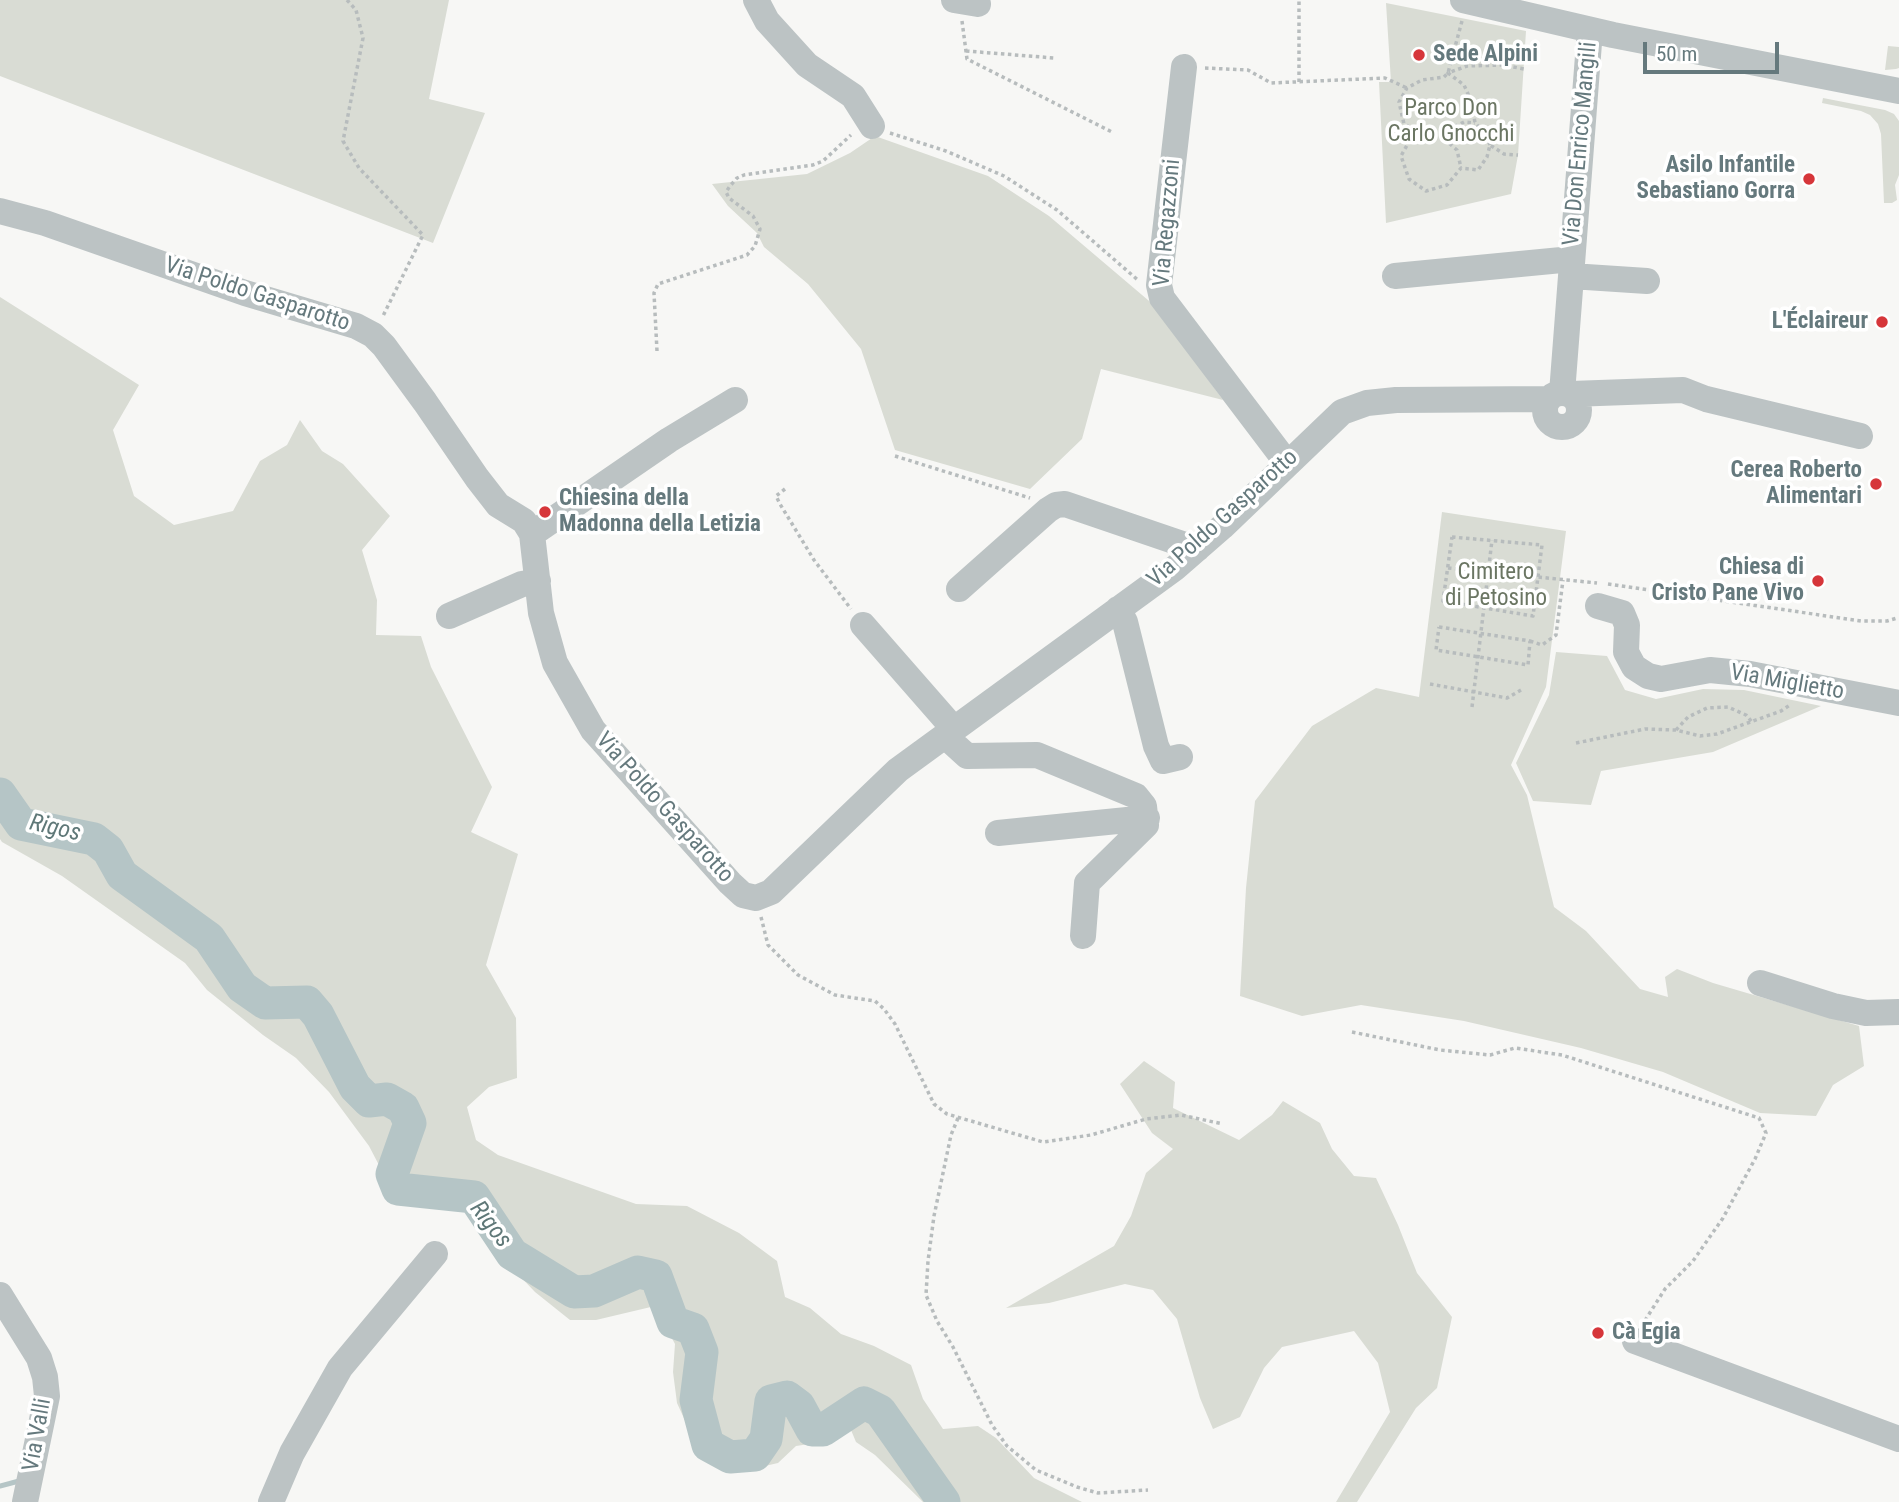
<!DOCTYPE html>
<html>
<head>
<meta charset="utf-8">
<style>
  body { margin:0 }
  #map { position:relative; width:1899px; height:1502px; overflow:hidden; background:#f7f7f5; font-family:"Roboto Condensed",sans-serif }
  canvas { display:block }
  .scale { position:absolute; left:1643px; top:42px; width:136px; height:32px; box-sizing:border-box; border:4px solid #65797d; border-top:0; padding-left:9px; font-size:21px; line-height:24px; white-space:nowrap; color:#65797d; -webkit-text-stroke:5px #fff; paint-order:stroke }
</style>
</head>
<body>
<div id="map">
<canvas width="1899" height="1502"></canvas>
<div class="scale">50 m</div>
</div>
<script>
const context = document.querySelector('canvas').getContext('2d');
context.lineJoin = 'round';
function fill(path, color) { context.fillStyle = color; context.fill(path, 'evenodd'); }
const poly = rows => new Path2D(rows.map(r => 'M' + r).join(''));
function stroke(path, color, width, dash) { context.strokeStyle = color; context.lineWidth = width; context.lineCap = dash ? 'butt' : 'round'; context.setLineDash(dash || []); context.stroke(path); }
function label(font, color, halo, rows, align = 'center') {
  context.font = font + ' "Roboto Condensed",sans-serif'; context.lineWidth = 7; context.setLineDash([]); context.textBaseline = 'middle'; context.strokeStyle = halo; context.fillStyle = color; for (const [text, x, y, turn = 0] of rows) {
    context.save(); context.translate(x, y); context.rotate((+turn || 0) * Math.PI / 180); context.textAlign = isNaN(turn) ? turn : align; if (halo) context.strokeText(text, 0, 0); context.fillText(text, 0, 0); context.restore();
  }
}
fill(poly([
  [0,0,449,0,429,99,485,113,433,243,0,76],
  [1386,3,1526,31,1518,155,1511,194,1386,223,1379,82,1391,82],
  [1888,46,1899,47,1899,68,1896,69,1885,70],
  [1823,98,1885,110,1894,114,1899,121,1899,175,1895,185,1897,200,1892,203,1884,203,1881,134,1878,124,1870,115,1861,111,1822,103],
  [875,136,988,176,1049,216,1155,306,1223,400,1101,369,1082,439,1030,489,895,450,861,349,808,284,764,247,757,233,728,206,712,184,807,174,850,153],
  [0,297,139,385,113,430,134,496,174,525,233,511,260,461,287,445,300,420,322,451,343,464,390,516,362,550,377,600,376,635,421,636,431,667,492,787,471,832,518,854,486,965,516,1018,517,1078,489,1087,467,1107,476,1140,498,1155,636,1204,687,1206,739,1233,777,1261,785,1297,810,1308,841,1334,874,1346,911,1365,923,1399,943,1429,978,1426,996,1438,1034,1478,1082,1502,923,1502,875,1455,856,1442,851,1430,839,1436,828,1435,816,1443,796,1446,778,1463,752,1469,698,1449,677,1403,673,1372,675,1344,655,1306,596,1320,570,1320,535,1292,493,1248,461,1203,436,1202,413,1195,391,1194,381,1169,369,1146,329,1092,296,1058,263,1035,207,990,185,963,62,876,2,842,0,839],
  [1442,512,1566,531,1546,687,1511,765,1527,795,1554,907,1586,931,1640,989,1668,997,1665,977,1677,969,1713,983,1859,1026,1864,1066,1833,1085,1816,1116,1760,1113,1663,1072,1581,1048,1464,1021,1361,1005,1302,1016,1240,996,1246,888,1255,801,1312,726,1376,688,1419,697],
  [1556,652,1607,656,1625,690,1656,699,1703,689,1744,690,1821,706,1713,752,1601,771,1591,805,1533,801,1516,763,1549,695],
  [1144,1061,1175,1082,1173,1108,1239,1140,1272,1115,1283,1101,1320,1123,1332,1149,1354,1176,1376,1178,1398,1225,1417,1273,1452,1317,1437,1388,1416,1408,1357,1502,1336,1502,1390,1412,1378,1363,1354,1331,1282,1347,1264,1368,1240,1417,1213,1429,1200,1398,1177,1319,1153,1290,1125,1284,1049,1303,1006,1308,1114,1246,1131,1216,1146,1173,1173,1149,1152,1133,1120,1084]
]), '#d9dcd4');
stroke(poly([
  [0,1486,19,1481]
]), '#b5c5c6', 5);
stroke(poly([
  [0,794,21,824,94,839,108,850,122,875,209,938,242,987,265,1003,307,1002,318,1015,355,1087,369,1101,387,1099,403,1108,410,1123,392,1174,398,1189,474,1197,512,1254,574,1292,594,1291,638,1272,656,1276,673,1322,693,1329,702,1352,696,1400,708,1445,730,1457,755,1455,766,1439,771,1401,787,1397,799,1406,812,1430,823,1430,864,1403,880,1411,944,1502]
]), '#b5c5c6', 33);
stroke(poly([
  [347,0,356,10,363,38,343,141,359,168,423,235,382,318],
  [962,21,967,59,1112,132],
  [1462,21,1448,73,1444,77,1422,80,1407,88,1399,102,1404,124,1420,133,1411,138,1401,156,1409,179,1426,191,1447,185,1461,168,1478,170,1487,157,1490,145,1504,154,1518,155],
  [966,51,1054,58],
  [1205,68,1248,70,1271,83,1385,78,1407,88],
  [1299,82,1299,0],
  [890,133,946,151,1004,176,1057,210,1139,281],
  [1420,133,1433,133,1444,139,1452,128,1464,122,1475,123],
  [1444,139,1457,150,1461,168],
  [1490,145,1486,134,1475,123,1472,103,1464,85,1448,73,1467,66,1503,65,1524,69],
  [657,351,654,293,658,284,747,255,755,246,760,229,753,216,729,198,726,192,730,186,737,178,744,175,813,165,823,161,851,135],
  [895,456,1030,498],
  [785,489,776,496,780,504,814,560,851,609],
  [1452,537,1542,545,1533,616,1443,601,1452,537],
  [1448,568,1597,583],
  [1608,584,1861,621,1887,621,1897,618],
  [1439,627,1530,641,1528,665,1436,650,1439,627],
  [1530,641,1542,645,1556,635,1563,580],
  [1430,684,1507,698,1521,690],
  [1472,707,1492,540],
  [1676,730,1688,717,1707,708,1728,707,1746,715,1752,722],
  [1576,743,1645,729,1676,730,1700,736,1717,734,1781,711,1790,705],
  [761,917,768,945,798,975,835,995,875,1001,884,1009,895,1024,934,1104,947,1114,1043,1142,1091,1135,1146,1119,1181,1115,1223,1124],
  [1352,1032,1440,1050,1490,1055,1515,1048,1562,1055,1759,1118,1766,1133,1755,1159,1723,1218,1693,1261,1665,1289,1644,1322],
  [958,1118,951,1135,934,1216,928,1261,926,1295,937,1321,953,1347,992,1425,1007,1446,1036,1470,1077,1487,1098,1493,1148,1490]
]), '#b7bcbd', 3.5, [3.5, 3.5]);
stroke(poly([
  [756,0,767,21,807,65,853,96,872,126],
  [954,0,978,4],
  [1463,0,1613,35,1899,91],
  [1184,67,1159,285,1162,298,1287,463],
  [0,211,45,223,245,293,356,326,373,335,384,346,425,402,477,478,498,505,524,521,532,534,541,613,555,663,593,730,730,883,743,895,756,898,771,892,898,770,1175,568,1222,527,1342,412,1367,403,1396,400,1549,399],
  [1395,276,1572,259],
  [1571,276,1647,281],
  '1545 410a17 17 0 1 1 34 0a17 17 0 1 1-34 0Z',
  [1562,393,1590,30],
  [1571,394,1683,390,1706,399,1860,436],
  [532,534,669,440,735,400],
  [959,589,1048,510,1056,505,1065,504,1197,549],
  [1598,606,1622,613,1627,625,1626,652,1634,667,1648,676,1661,679,1710,670,1750,674,1899,703],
  [1118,609,1125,622,1156,746,1163,761,1180,757],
  [449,616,522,584,538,581],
  [863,625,954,729],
  [945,736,967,756,1037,755,1136,796,1144,806,1146,825,1087,883,1083,936],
  [998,833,1147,818],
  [1760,983,1833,1006,1866,1013,1899,1012],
  [0,1295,39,1358,45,1377,47,1396,25,1502],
  [1635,1341,1899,1439],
  [271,1502,292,1453,340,1368,435,1254]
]), '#bcc3c4', 26);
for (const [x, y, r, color] of [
  [1419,55,7,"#d6363a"],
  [1809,179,7,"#d6363a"],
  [1882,322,7,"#d6363a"],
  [1876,484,7,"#d6363a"],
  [545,512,7,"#d6363a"],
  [1818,581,7,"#d6363a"],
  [1598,1333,7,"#d6363a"]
]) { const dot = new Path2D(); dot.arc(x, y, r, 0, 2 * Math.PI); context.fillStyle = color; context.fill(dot); stroke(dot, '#fff', 2.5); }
label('bold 23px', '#65797d', '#fff', [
  ["Sede Alpini",1433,55,"left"],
  ["Asilo Infantile",1795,166],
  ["Sebastiano Gorra",1795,192],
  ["L'Éclaireur",1868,322],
  ["Cerea Roberto",1862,471],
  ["Alimentari",1862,497],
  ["Chiesina della",559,499,"left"],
  ["Madonna della Letizia",559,525,"left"],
  ["Chiesa di",1804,568],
  ["Cristo Pane Vivo",1804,594],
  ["Cà Egia",1612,1333,"left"]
], 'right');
label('23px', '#6b7663', '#fff', [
  ["Parco Don",1451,109],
  ["Carlo Gnocchi",1451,135],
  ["Cimitero",1496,573],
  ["di Petosino",1496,599]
]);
label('23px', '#65797d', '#fff', [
  ["Via Don Enrico Mangili",1581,144,-85],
  ["Via Regazzoni",1168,223,-85],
  ["Via Poldo Gasparotto",257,295,18],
  ["Via Poldo Gasparotto",1223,519,-42],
  ["Via Miglietto",1787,683,10],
  ["Via Poldo Gasparotto",664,808,48],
  ["Via Valli",38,1435,-80]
]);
label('italic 24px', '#5f7878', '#fff', [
  ["Rigos",55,829,13],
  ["Rigos",490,1225,52]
]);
</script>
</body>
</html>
